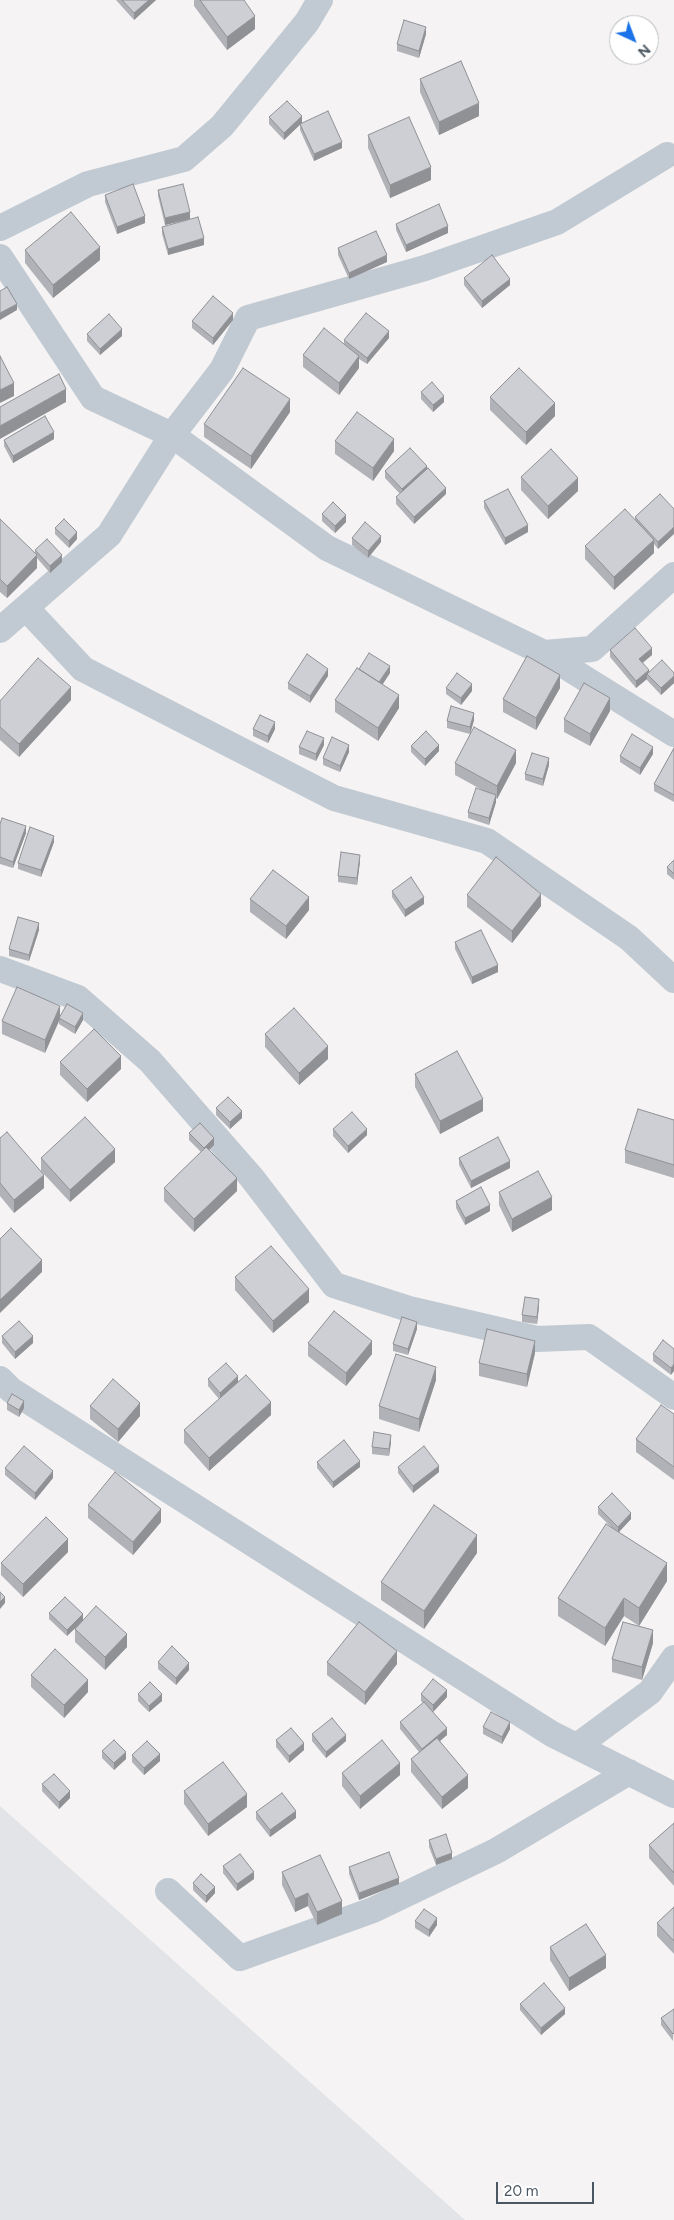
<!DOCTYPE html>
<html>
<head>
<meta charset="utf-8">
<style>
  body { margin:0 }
  #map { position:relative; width:674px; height:2220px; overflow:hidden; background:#f5f3f3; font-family:Figtree,sans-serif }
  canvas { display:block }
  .north { position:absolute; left:609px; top:15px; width:50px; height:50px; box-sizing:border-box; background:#fff; border:1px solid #b7bbc0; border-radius:50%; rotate:137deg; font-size:14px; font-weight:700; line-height:20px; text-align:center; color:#4a5661 }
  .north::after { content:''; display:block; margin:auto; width:18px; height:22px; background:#1a73e8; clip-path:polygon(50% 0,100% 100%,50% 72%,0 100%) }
  .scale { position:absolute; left:496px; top:2182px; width:98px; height:22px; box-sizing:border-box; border:2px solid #4a5661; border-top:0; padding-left:6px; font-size:15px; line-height:18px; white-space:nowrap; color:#4a5661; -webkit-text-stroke:4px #fff; paint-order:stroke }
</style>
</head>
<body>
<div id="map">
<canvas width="674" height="2220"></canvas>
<div class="north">N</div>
<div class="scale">20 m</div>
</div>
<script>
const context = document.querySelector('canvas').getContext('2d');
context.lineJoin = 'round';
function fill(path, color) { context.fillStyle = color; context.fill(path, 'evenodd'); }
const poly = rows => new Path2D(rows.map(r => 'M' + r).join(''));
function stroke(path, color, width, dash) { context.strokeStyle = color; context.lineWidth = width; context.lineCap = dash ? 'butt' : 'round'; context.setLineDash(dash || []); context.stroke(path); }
fill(poly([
  [0,1806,465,2220,0,2220]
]), '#e2e4e7');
stroke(poly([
  [0,228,88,184,184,159,222,126,307,22,320,0],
  [0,257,93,398,172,435,327,548,544,653,674,734],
  [26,608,83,669,334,798,487,841,629,938,674,980],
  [0,630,109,535,172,435,222,370,248,318,425,268,557,222,667,155],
  [544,653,592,649,674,575],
  [0,969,78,998,150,1061,252,1178,334,1285,409,1309,537,1339,589,1337,674,1397],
  [0,1379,11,1390,552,1734,674,1795],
  [577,1746,650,1692,674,1658],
  [168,1891,240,1958,373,1910,496,1851,629,1772]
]), '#c1cad2', 26);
fill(poly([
  [116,0,156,0,134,20],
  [194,0,244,0,255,29,227,50,194,6],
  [426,34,419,58,397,51,397,44],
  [420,79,479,116,439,135,420,92],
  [269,117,302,123,342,148,314,161,300,130,300,124,284,140,269,124],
  [368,135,431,180,390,198,368,148],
  [158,190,190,219,165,225,158,196],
  [105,195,145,223,117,234,105,202],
  [396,224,448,233,406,252,396,230],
  [162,227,204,245,168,255,162,234],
  [338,248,387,262,349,279,338,255],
  [25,250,100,260,53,298,25,263],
  [464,278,510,285,482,308,464,285],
  [233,320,213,345,192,328,192,321],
  [87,334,122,336,100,355,87,341],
  [389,338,367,364,359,359,359,368,339,395,303,367,303,355,344,343,344,340],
  [421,392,444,402,433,412,421,399],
  [490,397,555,416,526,445,490,410],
  [290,412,251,469,204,437,204,424],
  [54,439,13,463,4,446,4,440],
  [335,441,394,451,373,481,335,454],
  [427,469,446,494,414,524,396,504,396,497,400,494,385,478,385,471],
  [521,477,578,491,548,519,521,490],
  [660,494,658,549,654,544,654,553,614,590,585,559,585,546,635,520,635,517],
  [484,501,528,532,505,545,484,508],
  [322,514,346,522,335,533,322,521],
  [0,519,35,554,35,550,62,562,50,573,37,558,37,568,7,598,0,592],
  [55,528,77,539,69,548,55,534],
  [352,538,381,542,368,558,352,545],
  [610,650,652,655,643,663,649,672,674,673,674,683,661,695,647,680,647,679,636,688,610,657],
  [359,669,390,673,382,684,399,708,378,741,335,712,335,700],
  [328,676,310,703,288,689,288,683],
  [446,688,472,691,461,705,446,694],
  [560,688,536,730,503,712,503,699],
  [71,700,19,757,0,740,0,701],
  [610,711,590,746,564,732,564,719],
  [474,720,470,734,447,728,447,721],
  [253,729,275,729,268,743,253,736],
  [324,745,316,761,299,754,299,747],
  [411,746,439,751,425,766,411,752],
  [674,748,674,802,654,791,654,784],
  [349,752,340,772,323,765,323,758],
  [653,754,640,775,620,762,620,756],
  [455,763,516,763,497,799,496,798,496,802,489,825,468,818,468,812,484,791,455,775],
  [549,765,543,786,525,780,525,774],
  [0,824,26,833,13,868,0,864],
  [54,842,41,877,18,869,18,863],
  [674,860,674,880,667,874,667,867],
  [360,861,357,885,338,882,338,876],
  [392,891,424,904,405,917,392,897],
  [467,895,541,906,512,943,467,907],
  [250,899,309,910,286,939,250,912],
  [39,930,29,961,9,956,9,949],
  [455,942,498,972,472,984,455,949],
  [60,1017,83,1020,75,1034,59,1024,59,1019,45,1053,2,1034,2,1021],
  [265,1034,328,1059,299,1085,265,1047],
  [60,1062,121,1069,87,1102,60,1075],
  [415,1074,483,1111,440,1134,415,1087],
  [216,1108,242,1118,230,1129,216,1115],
  [674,1120,674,1178,625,1163,625,1150],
  [333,1129,367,1135,348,1153,333,1136],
  [189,1133,214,1145,209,1149,237,1191,194,1232,164,1201,164,1188,201,1152,189,1140],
  [0,1138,44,1188,14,1213,0,1196],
  [41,1158,115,1162,70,1202,41,1171],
  [459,1158,510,1168,471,1188,459,1165],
  [499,1192,552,1210,512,1232,499,1205],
  [456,1201,490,1211,465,1225,456,1208],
  [235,1277,309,1302,273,1333,235,1290],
  [539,1306,537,1324,522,1322,522,1315],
  [417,1329,408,1355,393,1351,393,1344],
  [2,1336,33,1343,15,1359,2,1343],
  [308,1343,372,1354,346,1386,308,1356],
  [674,1349,671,1375,653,1361,653,1354],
  [535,1353,527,1387,479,1376,479,1363],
  [208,1379,238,1381,271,1415,209,1471,184,1443,184,1430,219,1399,208,1386],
  [436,1380,419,1432,379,1419,379,1406],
  [7,1403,24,1408,19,1417,7,1410],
  [90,1406,140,1416,118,1442,90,1419],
  [674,1414,674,1480,636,1452,636,1439],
  [391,1442,389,1456,372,1454,372,1447],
  [317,1462,360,1467,333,1488,317,1468],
  [398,1467,439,1472,413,1493,398,1473],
  [5,1468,53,1478,35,1500,5,1475],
  [88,1505,161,1522,133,1555,88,1518],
  [598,1507,631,1519,619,1532,667,1581,639,1626,624,1616,605,1646,558,1616,558,1598,612,1528,598,1514],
  [68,1552,23,1597,1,1575,1,1563],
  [477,1553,424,1629,381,1600,381,1582],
  [49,1613,83,1614,67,1636,49,1619],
  [75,1629,127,1647,105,1670,75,1642],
  [653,1643,642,1680,612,1672,612,1659],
  [158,1662,189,1670,176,1685,158,1669],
  [327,1662,397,1664,365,1705,327,1675],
  [31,1675,88,1692,64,1718,31,1687],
  [138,1694,162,1701,149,1712,138,1701],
  [421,1694,447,1697,433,1712,447,1735,440,1741,468,1788,442,1809,411,1772,411,1759,419,1752,400,1729,400,1722,423,1703,421,1701],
  [483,1727,510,1729,502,1744,483,1734],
  [312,1734,346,1741,326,1758,312,1741],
  [276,1740,304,1750,289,1763,276,1747],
  [102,1751,126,1759,114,1770,102,1758],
  [132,1755,160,1761,144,1775,132,1762],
  [342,1773,400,1775,360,1809,342,1786],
  [42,1784,70,1798,59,1809,42,1791],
  [184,1791,247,1807,208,1836,184,1804],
  [256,1812,296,1818,270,1837,256,1819],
  [674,1823,674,1886,649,1858,649,1845],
  [429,1840,452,1859,436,1865,429,1847],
  [223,1866,254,1879,237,1891,223,1873],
  [349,1867,399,1884,359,1900,349,1874],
  [282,1872,342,1914,317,1925,308,1906,295,1912,282,1885],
  [193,1883,215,1893,206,1903,193,1890],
  [674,1907,674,1954,657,1936,657,1923],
  [415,1921,437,1925,429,1937,415,1928],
  [550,1947,606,1968,569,1991,550,1960],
  [520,2004,565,2014,541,2035,520,2010],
  [674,2009,673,2041,661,2025,661,2018]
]), '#b0b2b7');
fill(poly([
  [149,0,156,0,134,20,134,13],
  [255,16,255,29,227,50,227,37],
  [426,27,426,34,419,58,419,51],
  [479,103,479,116,439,135,439,122],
  [302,116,302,123,284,140,284,133],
  [342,142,342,148,314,161,314,154],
  [431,167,431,180,390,198,390,185],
  [190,212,190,219,165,225,165,218],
  [145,216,145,223,117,234,117,227],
  [448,226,448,233,406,252,406,245],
  [204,238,204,245,168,255,168,249],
  [100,247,100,260,53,298,53,285],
  [387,255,387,262,349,279,349,273],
  [510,279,510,285,482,308,482,301],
  [17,304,17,310,0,320,0,313],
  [233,313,233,320,213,345,213,338],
  [122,329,122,336,100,355,100,349],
  [389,331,389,338,367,364,367,358],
  [359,356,359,368,339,395,339,383],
  [14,383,14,396,0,403,0,390],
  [66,389,66,402,0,439,0,426],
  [444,396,444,402,433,412,433,405],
  [290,399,290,412,251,469,251,456],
  [555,403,555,416,526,445,526,432],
  [54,432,54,439,13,463,13,456],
  [394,439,394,451,373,481,373,468],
  [427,466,427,473,402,496,402,489],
  [578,478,578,491,548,519,548,506],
  [446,488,446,494,414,524,414,517],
  [346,515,346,522,335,533,335,526],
  [528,525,528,532,505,545,505,538],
  [674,527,674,534,658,549,658,542],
  [77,532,77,539,69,548,69,541],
  [381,536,381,542,368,558,368,551],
  [654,540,654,553,614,590,614,577],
  [37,555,37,568,7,598,7,586],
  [62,555,62,562,50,573,50,566],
  [652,648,652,655,639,665,639,659],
  [390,666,390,673,379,690,379,683],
  [328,669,328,676,310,703,310,696],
  [649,670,649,676,647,674,647,679,636,688,636,681],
  [560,675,560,688,536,730,536,718],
  [674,676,674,683,661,695,661,688],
  [472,684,472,691,461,705,461,698],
  [71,687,71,700,19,757,19,744],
  [399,695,399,708,378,741,378,728],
  [610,698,610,711,590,746,590,734],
  [474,713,474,720,470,734,470,727],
  [275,722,275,729,268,743,268,736],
  [324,738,324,745,316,761,316,754],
  [349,745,349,752,340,772,340,766],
  [439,745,439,751,425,766,425,759],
  [653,747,653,754,640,775,640,768],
  [516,750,516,763,497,799,497,786],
  [549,758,549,765,543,786,543,779],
  [496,795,496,802,489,825,489,818],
  [26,826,26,833,13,868,13,862],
  [54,836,54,842,41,877,41,870],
  [360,855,360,861,357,885,357,878],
  [541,894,541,906,512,943,512,931],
  [309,897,309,910,286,939,286,926],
  [424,897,424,904,405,917,405,910],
  [39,923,39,930,29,961,29,955],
  [498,965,498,972,472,984,472,977],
  [60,1006,60,1019,45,1053,45,1040],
  [83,1013,83,1020,75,1034,75,1027],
  [328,1046,328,1059,299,1085,299,1073],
  [121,1056,121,1069,87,1102,87,1089],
  [483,1099,483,1111,440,1134,440,1121],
  [242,1111,242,1118,230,1129,230,1122],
  [367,1129,367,1135,348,1153,348,1146],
  [214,1138,214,1145,204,1155,204,1148],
  [115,1149,115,1162,70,1202,70,1190],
  [510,1161,510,1168,471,1188,471,1181],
  [44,1175,44,1188,14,1213,14,1200],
  [237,1178,237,1191,194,1232,194,1219],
  [552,1197,552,1210,512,1232,512,1219],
  [490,1205,490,1211,465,1225,465,1218],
  [42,1260,42,1272,0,1313,0,1300],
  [309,1289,309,1302,273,1333,273,1321],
  [539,1299,539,1306,537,1324,537,1317],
  [417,1322,417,1329,408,1355,408,1349],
  [33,1336,33,1343,15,1359,15,1352],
  [372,1341,372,1354,346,1386,346,1373],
  [535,1341,535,1353,527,1387,527,1374],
  [674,1364,674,1371,671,1375,671,1368],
  [436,1367,436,1380,419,1432,419,1419],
  [238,1376,238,1383,220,1400,220,1393],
  [24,1401,24,1408,19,1417,19,1410],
  [271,1402,271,1415,209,1471,209,1458],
  [140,1403,140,1416,118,1442,118,1429],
  [391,1435,391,1442,389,1456,389,1449],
  [360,1461,360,1467,333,1488,333,1482],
  [439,1466,439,1472,413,1493,413,1486],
  [53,1471,53,1478,35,1500,35,1493],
  [161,1509,161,1522,133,1555,133,1542],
  [631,1513,631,1519,618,1533,618,1527],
  [477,1535,477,1553,424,1629,424,1611],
  [68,1539,68,1552,23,1597,23,1584],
  [667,1563,667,1581,639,1626,639,1608],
  [5,1597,5,1603,0,1609,0,1602],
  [624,1598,624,1616,605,1646,605,1628],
  [83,1614,83,1621,67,1636,67,1630],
  [653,1630,653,1643,642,1680,642,1667],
  [127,1634,127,1647,105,1670,105,1657],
  [397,1651,397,1664,365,1705,365,1692],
  [189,1663,189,1670,176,1685,176,1678],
  [88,1680,88,1692,64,1718,64,1705],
  [447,1690,447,1697,433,1712,433,1705],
  [162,1694,162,1701,149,1712,149,1706],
  [510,1722,510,1729,502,1744,502,1737],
  [447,1728,447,1735,422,1756,422,1749],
  [346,1735,346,1741,326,1758,326,1752],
  [304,1743,304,1750,289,1763,289,1756],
  [126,1752,126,1759,114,1770,114,1763],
  [160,1754,160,1761,144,1775,144,1768],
  [400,1763,400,1775,360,1809,360,1796],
  [468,1775,468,1788,442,1809,442,1797],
  [70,1791,70,1798,59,1809,59,1802],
  [247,1794,247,1807,208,1836,208,1824],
  [296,1811,296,1818,270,1837,270,1830],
  [452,1853,452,1859,436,1865,436,1859],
  [254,1872,254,1879,237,1891,237,1884],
  [399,1878,399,1884,359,1900,359,1893],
  [215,1887,215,1893,206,1903,206,1896],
  [308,1893,308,1906,295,1912,295,1899],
  [342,1901,342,1914,317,1925,317,1912],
  [437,1918,437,1925,429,1937,429,1930],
  [606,1955,606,1968,569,1991,569,1978],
  [565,2008,565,2014,541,2035,541,2028]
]), '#909195');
const building = poly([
  [122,0,149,0,134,13,122,0],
  [200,0,244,0,255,16,227,37,200,0],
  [404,20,426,27,419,51,397,44,404,20],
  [461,61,479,103,439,122,420,79,461,61],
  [287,101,302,116,284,133,269,117,287,101],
  [328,111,342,142,314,154,300,124,328,111],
  [409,117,431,167,390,185,368,135,409,117],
  [133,184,145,216,117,227,105,195,133,184],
  [183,184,190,212,165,218,158,190,183,184],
  [439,204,448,226,406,245,396,224,439,204],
  [71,212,100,247,53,285,25,250,71,212],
  [198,217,204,238,168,249,162,227,198,217],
  [376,231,387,255,349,273,338,248,376,231],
  [492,255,510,279,482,301,464,278,492,255],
  [7,287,17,304,0,313,0,291,7,287],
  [213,296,233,313,213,338,192,321,213,296],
  [366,313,389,331,367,358,344,340,366,313],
  [109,314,122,329,100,349,87,334,109,314],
  [324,328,359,356,339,383,303,355,324,328],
  [0,356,14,383,0,390,0,356],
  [243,368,290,399,251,456,204,424,243,368],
  [519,368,555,403,526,432,490,397,519,368],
  [59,374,66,389,0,426,0,407,59,374],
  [432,382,444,396,433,405,421,392,432,382],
  [357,412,394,439,373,468,335,441,357,412],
  [45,416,54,432,13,456,4,440,45,416],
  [410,448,427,466,402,489,385,471,410,448],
  [551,449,578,478,548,506,521,477,551,449],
  [428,468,446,488,414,517,396,497,428,468],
  [508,489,528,525,505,538,484,501,508,489],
  [660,494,674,509,674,527,658,542,635,517,660,494],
  [333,502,346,515,335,526,322,514,333,502],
  [625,509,654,540,614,577,585,546,625,509],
  [0,519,37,555,7,586,0,579,0,519],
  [64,519,77,532,69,541,55,528,64,519],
  [365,522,381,536,368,551,352,538,365,522],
  [47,539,62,555,50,566,35,550,47,539],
  [635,628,652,648,639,659,649,670,636,681,610,650,635,628],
  [369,653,390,666,379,682,359,669,369,653],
  [307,654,328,669,310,696,288,683,307,654],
  [527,656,560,675,536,718,503,699,527,656],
  [38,658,71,687,19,744,0,727,0,701,38,658],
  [662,660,674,673,674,676,661,688,647,674,662,660],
  [357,668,399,695,378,728,335,700,357,668],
  [457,673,472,684,461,698,446,688,457,673],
  [584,683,610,698,590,734,564,719,584,683],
  [451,706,474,713,470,727,447,721,451,706],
  [260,715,275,722,268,736,253,729,260,715],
  [474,727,516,750,497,786,455,763,474,727],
  [307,731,324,738,316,754,299,747,307,731],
  [426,731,439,745,425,759,411,746,426,731],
  [632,734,653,747,640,768,620,756,632,734],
  [332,737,349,745,340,766,323,758,332,737],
  [674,748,674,795,654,784,674,748],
  [532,753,549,758,543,779,525,774,532,753],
  [476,788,496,795,489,818,468,812,476,788],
  [2,818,26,826,13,862,0,857,0,824,2,818],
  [30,827,54,836,41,870,18,863,30,827],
  [341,852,360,855,357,878,338,876,341,852],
  [496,857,541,894,512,931,467,895,496,857],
  [674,860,674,874,667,867,674,860],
  [273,870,309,897,286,926,250,899,273,870],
  [411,877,424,897,405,910,392,891,411,877],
  [18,917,39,923,29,955,9,949,18,917],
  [481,930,498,965,472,977,455,942,481,930],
  [17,987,60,1006,45,1040,2,1021,17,987],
  [67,1004,83,1013,75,1027,59,1018,67,1004],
  [294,1008,328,1046,299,1073,265,1034,294,1008],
  [94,1029,121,1056,87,1089,60,1062,94,1029],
  [457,1051,483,1099,440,1121,415,1074,457,1051],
  [228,1097,242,1111,230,1122,216,1108,228,1097],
  [638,1109,674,1120,674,1165,625,1150,638,1109],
  [352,1112,367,1129,348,1146,333,1129,352,1112],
  [85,1117,115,1149,70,1190,41,1158,85,1117],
  [200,1123,214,1138,204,1148,189,1133,200,1123],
  [7,1132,44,1175,14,1200,0,1183,0,1138,7,1132],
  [498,1137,510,1161,471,1181,459,1158,498,1137],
  [206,1147,237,1178,194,1219,164,1188,206,1147],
  [538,1171,552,1197,512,1219,499,1192,538,1171],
  [481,1187,490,1205,465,1218,456,1201,481,1187],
  [11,1228,42,1260,0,1300,0,1239,11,1228],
  [271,1246,309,1289,273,1321,235,1277,271,1246],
  [525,1297,539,1299,537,1317,522,1315,525,1297],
  [334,1311,372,1341,346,1373,308,1343,334,1311],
  [402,1317,417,1322,408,1349,393,1344,402,1317],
  [19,1321,33,1336,15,1352,2,1336,19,1321],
  [487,1329,535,1341,527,1374,479,1363,487,1329],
  [663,1340,674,1349,674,1364,671,1368,653,1354,663,1340],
  [396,1354,436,1367,419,1419,379,1406,396,1354],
  [226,1363,238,1376,220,1393,208,1379,226,1363],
  [246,1375,271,1402,209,1458,184,1430,246,1375],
  [113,1379,140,1403,118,1429,90,1406,113,1379],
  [12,1394,24,1401,19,1410,7,1403,12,1394],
  [661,1405,674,1414,674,1467,636,1439,661,1405],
  [374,1432,391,1435,389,1449,372,1447,374,1432],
  [344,1440,360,1461,333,1482,317,1462,344,1440],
  [24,1446,53,1471,35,1493,5,1468,24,1446],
  [424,1446,439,1466,413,1486,398,1467,424,1446],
  [115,1472,161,1509,133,1542,88,1505,115,1472],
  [612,1493,631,1513,618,1527,598,1507,612,1493],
  [434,1505,477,1535,424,1611,381,1582,434,1505],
  [46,1517,68,1539,23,1584,1,1563,46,1517],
  [606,1524,667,1563,639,1608,624,1598,605,1628,558,1598,606,1524],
  [0,1592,5,1597,0,1602,0,1592],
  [65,1597,83,1614,67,1630,49,1613,65,1597],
  [96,1606,127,1634,105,1657,75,1629,96,1606],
  [359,1622,397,1651,365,1692,327,1662,359,1622],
  [623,1622,653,1630,642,1667,612,1659,623,1622],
  [172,1646,189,1663,176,1678,158,1662,172,1646],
  [55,1649,88,1680,64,1705,31,1675,55,1649],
  [433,1679,447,1690,433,1705,421,1694,433,1679],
  [150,1682,162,1694,149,1706,138,1694,150,1682],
  [424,1702,447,1728,422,1749,400,1722,424,1702],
  [491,1712,510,1722,502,1737,483,1727,491,1712],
  [332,1718,346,1735,326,1752,312,1734,332,1718],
  [291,1728,304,1743,289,1756,276,1740,291,1728],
  [437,1738,468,1775,442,1797,411,1759,437,1738],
  [114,1740,126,1752,114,1763,102,1751,114,1740],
  [382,1740,400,1763,360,1796,342,1773,382,1740],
  [147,1741,160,1754,144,1768,132,1755,147,1741],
  [223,1762,247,1794,208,1824,184,1791,223,1762],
  [54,1774,70,1791,59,1802,42,1784,54,1774],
  [282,1793,296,1811,270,1830,256,1812,282,1793],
  [674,1823,674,1873,649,1845,674,1823],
  [446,1834,452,1853,436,1859,429,1840,446,1834],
  [389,1852,399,1878,359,1893,349,1867,389,1852],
  [240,1854,254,1872,237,1884,223,1866,240,1854],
  [320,1855,342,1901,317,1912,308,1893,295,1899,282,1872,320,1855],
  [201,1874,215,1887,206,1896,193,1883,201,1874],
  [674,1907,674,1941,657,1923,674,1907],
  [424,1909,437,1918,429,1930,415,1921,424,1909],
  [586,1924,606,1955,569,1978,550,1947,586,1924],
  [544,1983,565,2008,541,2028,520,2004,544,1983],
  [674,2009,674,2033,673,2034,661,2018,674,2009]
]);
fill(building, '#cdcfd5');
stroke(building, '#909195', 1);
</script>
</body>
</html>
